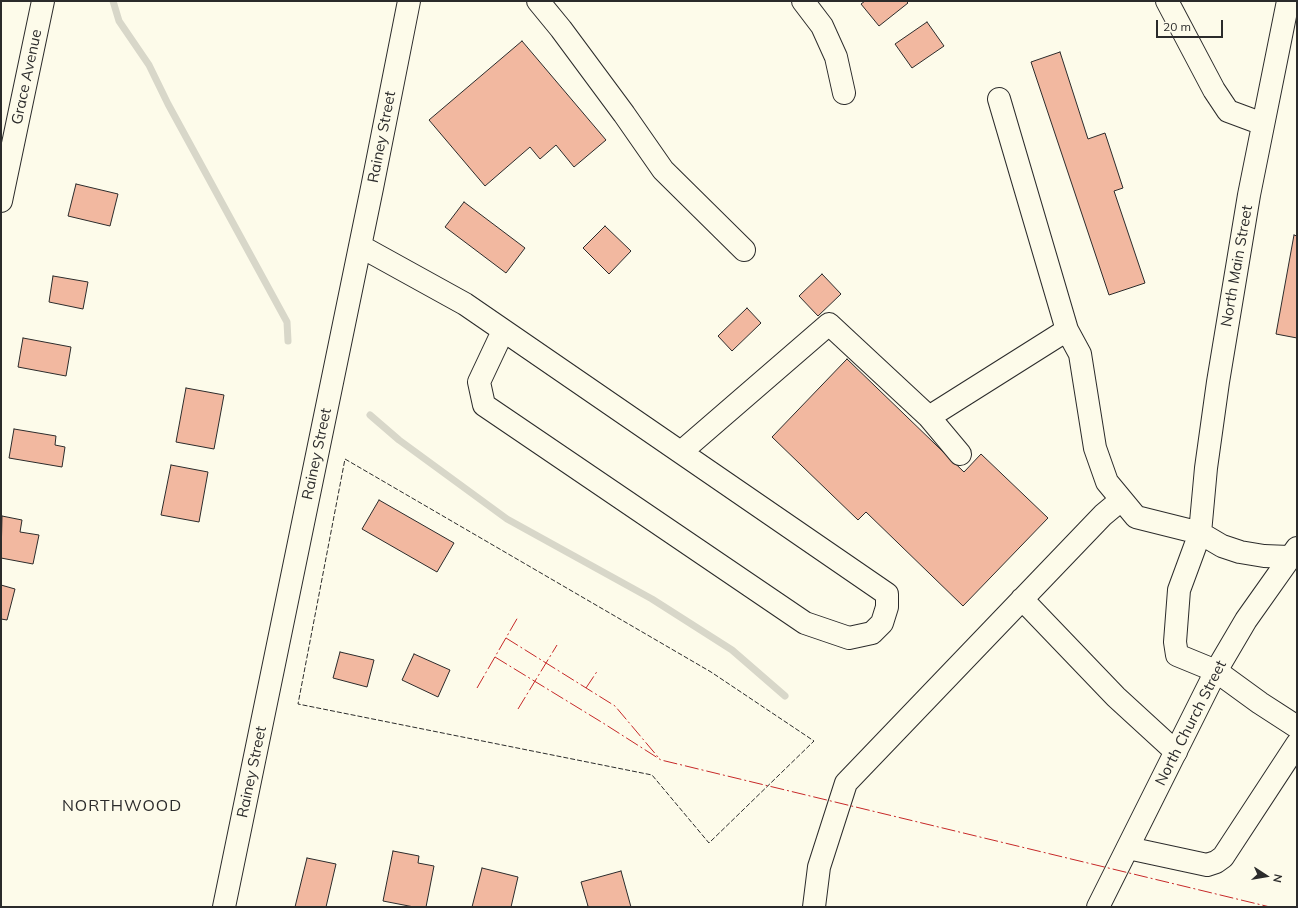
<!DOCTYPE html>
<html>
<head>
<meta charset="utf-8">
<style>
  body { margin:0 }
  #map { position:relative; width:1298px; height:908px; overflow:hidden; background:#fdfbea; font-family:Mulish,sans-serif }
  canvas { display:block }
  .frame { position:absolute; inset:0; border:2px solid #2b2b2b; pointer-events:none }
  .north { position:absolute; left:1246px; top:856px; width:40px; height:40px; -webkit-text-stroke:3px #fdfbea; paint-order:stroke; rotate:102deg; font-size:11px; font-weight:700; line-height:16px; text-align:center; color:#2b2b2b }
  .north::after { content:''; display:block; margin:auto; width:14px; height:18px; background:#2b2b2b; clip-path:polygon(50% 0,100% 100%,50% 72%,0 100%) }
  .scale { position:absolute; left:1156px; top:20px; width:67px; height:18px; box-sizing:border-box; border:2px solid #2b2b2b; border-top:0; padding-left:5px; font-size:12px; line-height:14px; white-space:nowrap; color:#2b2b2b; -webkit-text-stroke:3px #fdfbea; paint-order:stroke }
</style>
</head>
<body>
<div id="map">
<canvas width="1298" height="908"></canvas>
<div class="frame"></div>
<div class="north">N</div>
<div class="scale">20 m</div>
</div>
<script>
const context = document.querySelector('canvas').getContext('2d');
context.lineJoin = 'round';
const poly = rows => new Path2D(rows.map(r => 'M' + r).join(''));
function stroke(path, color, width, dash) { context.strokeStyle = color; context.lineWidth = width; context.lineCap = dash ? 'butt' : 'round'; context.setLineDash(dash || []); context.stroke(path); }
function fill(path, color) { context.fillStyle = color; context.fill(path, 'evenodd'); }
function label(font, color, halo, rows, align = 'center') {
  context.font = font + ' Mulish,sans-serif'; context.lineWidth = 3; context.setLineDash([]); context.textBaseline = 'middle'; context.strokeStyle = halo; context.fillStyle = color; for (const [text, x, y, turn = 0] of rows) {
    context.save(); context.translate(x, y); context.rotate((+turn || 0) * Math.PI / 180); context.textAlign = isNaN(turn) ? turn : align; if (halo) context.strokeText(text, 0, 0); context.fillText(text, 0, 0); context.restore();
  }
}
stroke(poly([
  [113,1,119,21,149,65,168,104,287,322,288,341],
  [370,415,399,440,507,519,652,599,732,650,785,696]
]), '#d8d7c9', 7);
const building = poly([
  [865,1,906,1,908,3,879,26,861,4,865,1],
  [927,22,944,46,912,68,895,44,927,22],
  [522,41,606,140,574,167,556,145,540,159,530,147,485,186,429,120,522,41],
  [1060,52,1088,139,1105,133,1123,188,1114,191,1145,283,1109,295,1031,62,1060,52],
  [76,184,118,194,110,226,68,216,76,184],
  [464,202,525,248,506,273,445,227,464,202],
  [605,226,631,251,609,274,583,248,605,226],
  [1294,235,1297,236,1297,338,1276,334,1294,235],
  [822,274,841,294,818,316,799,296,822,274],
  [53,276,88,282,83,309,49,302,53,276],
  [747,308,761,323,732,351,718,336,747,308],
  [23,338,71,347,66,376,18,367,23,338],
  [847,359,964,472,981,454,1048,518,963,606,866,512,858,520,772,437,847,359],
  [186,388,224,395,214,449,176,442,186,388],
  [14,429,56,436,55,445,65,447,62,467,9,458,14,429],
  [171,465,208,472,199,522,161,515,171,465],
  [379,500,454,543,437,572,362,529,379,500],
  [2,516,22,520,20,532,39,535,33,564,1,558,2,516],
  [1,585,15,589,7,620,1,619,1,585],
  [340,652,374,660,367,687,333,678,340,652],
  [414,654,450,670,438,697,402,680,414,654],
  [393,851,419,856,418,863,434,866,426,907,414,907,383,901,393,851],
  [307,858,336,864,326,907,295,907,307,858],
  [482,868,518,877,511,907,472,907,482,868],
  [621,871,631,907,585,907,588,906,581,882,621,871]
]);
fill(building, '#f2b8a0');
stroke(building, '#2b2b2b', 1);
const minor = poly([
  [538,1,561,29,624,114,663,170,744,250],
  [803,1,822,26,836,57,844,93],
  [1167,1,1214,90,1228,111,1263,124],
  [1288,1,1249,195,1218,382,1206,468,1200,533,1179,590,1175,642,1177,655,1216,671,1260,703,1297,727],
  [999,99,1067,330],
  [1,201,43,1],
  [360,246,465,304,887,594,887,607,882,623,872,633,849,638,805,623,484,405,479,382,503,331],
  [929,417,1067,330,1080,354,1095,448,1107,482,1136,517,1200,533,1222,546,1240,552,1264,556,1289,557],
  [681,452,829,324,929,417,960,454],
  [1022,599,1116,697,1176,752],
  [1128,848,1207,865,1216,862,1223,857,1297,744],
  [224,907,372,188,409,1],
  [814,907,819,867,846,783,1103,515,1121,500]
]);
const major = poly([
  [1098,907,1216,671,1246,620,1297,548]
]);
stroke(minor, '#2b2b2b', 24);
stroke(major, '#2b2b2b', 24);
stroke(minor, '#fdfbea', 22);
stroke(major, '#fdfbea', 22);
stroke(poly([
  [345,459,711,672,814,741,709,843,652,775,298,704,345,459]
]), '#2b2b2b', 1, [5, 2]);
stroke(poly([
  [506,638,615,706,658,757],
  [495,657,603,723,661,760,1270,907],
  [477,688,518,617],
  [586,688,598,670],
  [518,709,557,645]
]), '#c62828', 1, [14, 3, 2, 3]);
label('15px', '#2b2b2b', '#fdfbea', [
  ["Grace Avenue",27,77,-78],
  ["Rainey Street",382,137,-79],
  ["North Main Street",1237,266,-80],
  ["Rainey Street",317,454,-78],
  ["North Church Street",1191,723,-63],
  ["Rainey Street",252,772,-78]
]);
context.letterSpacing = '1px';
label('16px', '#2b2b2b', '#fdfbea', [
  ["NORTHWOOD",122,806]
]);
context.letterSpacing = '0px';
</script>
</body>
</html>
